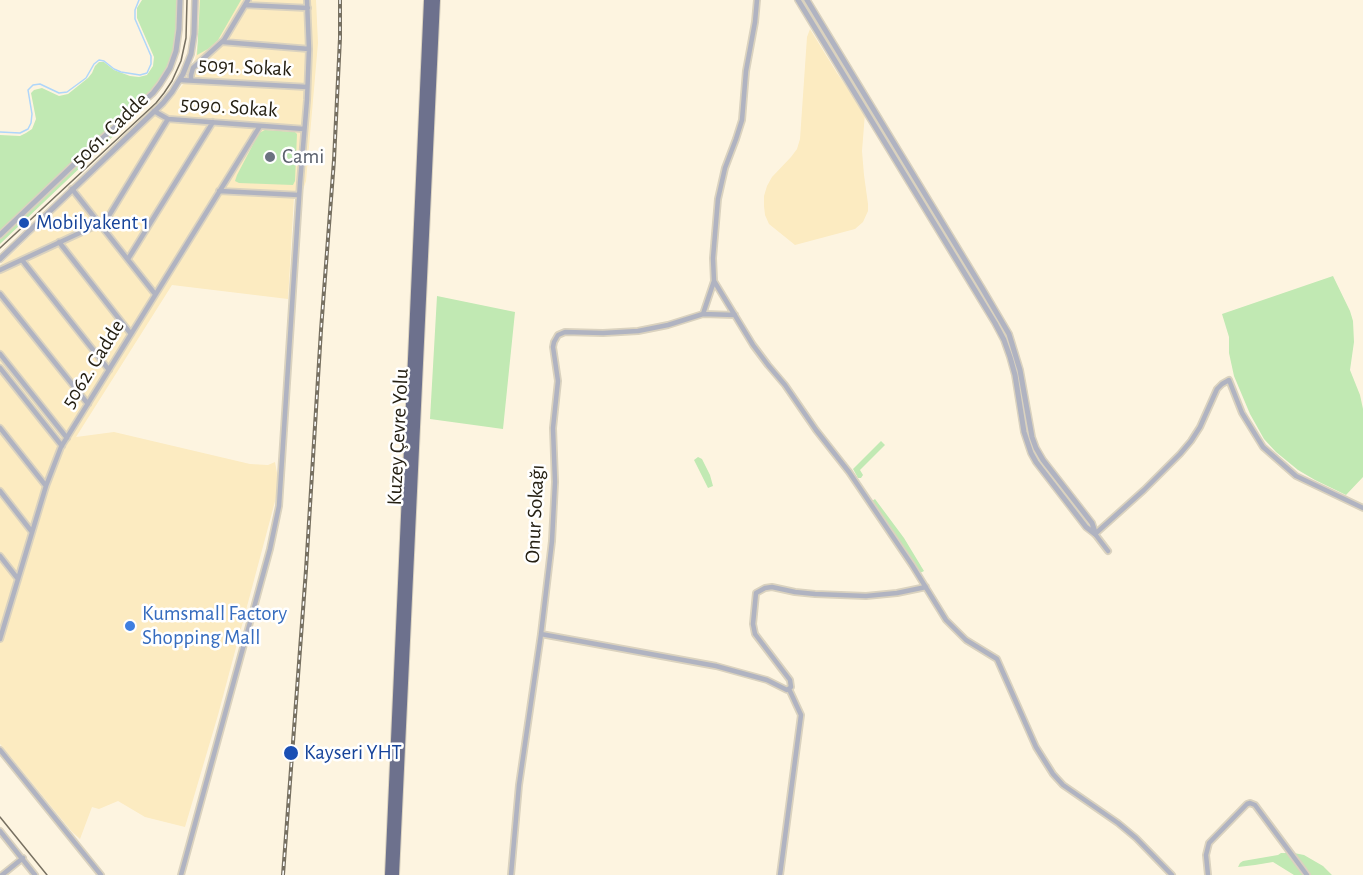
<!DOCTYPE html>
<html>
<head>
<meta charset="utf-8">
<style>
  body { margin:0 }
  canvas { display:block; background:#fdf4e0 }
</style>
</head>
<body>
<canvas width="1363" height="875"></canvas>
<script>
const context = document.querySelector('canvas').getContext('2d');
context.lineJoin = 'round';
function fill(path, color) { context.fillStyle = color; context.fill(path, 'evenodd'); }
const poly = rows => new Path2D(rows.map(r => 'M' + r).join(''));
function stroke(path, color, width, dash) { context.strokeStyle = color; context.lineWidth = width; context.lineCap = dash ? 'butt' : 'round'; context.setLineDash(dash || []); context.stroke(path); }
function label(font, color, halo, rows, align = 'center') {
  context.font = font + ' "Alegreya Sans",sans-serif'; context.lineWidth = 5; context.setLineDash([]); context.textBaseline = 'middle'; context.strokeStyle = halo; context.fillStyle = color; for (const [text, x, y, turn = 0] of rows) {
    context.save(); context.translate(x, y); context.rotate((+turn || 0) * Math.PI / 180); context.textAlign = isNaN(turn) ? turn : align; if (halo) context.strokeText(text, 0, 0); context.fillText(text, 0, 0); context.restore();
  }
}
fill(poly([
  [199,0,316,0,318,43,306,181,303,190,294,197,288,299,172,285,76,437,114,432,250,464,268,465,275,462,277,473,277,494,218,715,185,827,145,817,118,801,99,809,92,807,80,839,72,832,0,744,0,265,166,105,186,81,195,59,198,44],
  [810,29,837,73,865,113,862,151,864,175,868,204,868,211,863,222,855,229,795,245,769,224,765,215,764,206,764,196,767,186,772,177,791,157,797,149,800,139,807,37]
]), '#fcebc1');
fill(poly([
  [142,0,182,0,180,48,175,63,168,77,160,90,128,122,0,244,0,135,20,136,26,133,32,129,36,119,31,93,34,90,42,88,59,96,68,94,88,78,92,73,95,66,99,62,104,62,114,70,130,76,139,77,147,75,153,66,154,57,137,18,137,8],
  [200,0,241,0,218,40,208,49,197,55],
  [265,130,295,132,297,134,295,181,293,185,239,183,235,181,237,175,259,133],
  [1333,276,1350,311,1353,321,1354,342,1350,370,1360,395,1363,409,1363,477,1346,495,1315,480,1298,470,1276,452,1264,439,1250,414,1234,376,1229,353,1229,337,1222,314],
  [437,296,515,312,503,429,430,419],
  [881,441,885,445,860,470,863,475,861,478,858,478,853,469],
  [698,457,702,459,710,475,713,486,708,488,694,460],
  [875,499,904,538,924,571,920,573,872,501],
  [1281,853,1294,853,1304,855,1323,866,1332,875,1294,875,1273,862,1255,865,1238,867,1240,863,1243,861,1278,855]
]), '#c1e9b3');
stroke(poly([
  [0,132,20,133,28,129,31,123,32,114,28,90,33,85,40,84,59,93,67,92,86,78,94,64,99,60,104,61,114,69,121,72,140,75,147,73,151,64,151,56,135,19,135,10,139,0]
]), '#afd6fa', 1.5);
const minor = poly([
  [757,0,755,22,746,71,742,120,736,139,725,168,718,199,713,258,714,281,753,345,768,365,785,385,816,430,849,472,912,565,946,620,966,640,997,659,1036,747,1053,774,1063,785,1118,823,1136,838,1172,875],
  [245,5,308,8],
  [223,42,309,49],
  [180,80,307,87],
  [191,80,191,75,193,68,224,40,248,0],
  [154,111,168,119,304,129],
  [72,189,155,294],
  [219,191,299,195],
  [102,227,168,119],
  [59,242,131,334],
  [128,259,213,122],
  [22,260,109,370],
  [0,270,99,224],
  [0,294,88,404],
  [703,314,714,281],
  [0,354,67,438],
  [0,368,62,446],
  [0,428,46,486],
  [0,491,32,532],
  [1095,534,1144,490,1180,454,1191,441,1200,427,1217,389,1222,384,1229,380,1242,413,1263,447,1296,476,1363,508],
  [1095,534,1108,551],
  [0,556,18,579],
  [541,634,716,666,767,680,787,690,791,687,790,680,755,634,753,624,756,593,765,588,772,587,795,592,815,594,866,596,897,593,926,587],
  [0,639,46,486,61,447,260,126],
  [0,750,101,875],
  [0,831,35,875],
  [2,875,23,858],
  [181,875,270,549,279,506,300,183,307,100,309,49,307,0],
  [511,875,519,785,541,634,552,541,555,482,553,428,558,381,553,347,554,342,558,335,565,332,603,333,638,331,668,325,703,314,735,315],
  [780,875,801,715,789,689],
  [1208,875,1206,855,1209,843,1247,804,1250,803,1255,805,1307,875]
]);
const tertiary = poly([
  [798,0,995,323,1004,340,1010,357,1015,375,1024,432,1031,453,1036,462,1086,527,1095,534],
  [807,0,982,288,1009,334,1020,370,1032,437,1036,448,1043,460,1092,523,1095,532],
  [0,235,89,150,153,93,160,84,170,68,176,51,179,29,180,0],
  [0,259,163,103,172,92,183,74,191,54,194,34,195,0]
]);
const trunk = poly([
  [389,875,428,0],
  [395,875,436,0]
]);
stroke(minor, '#dad2bf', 8);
stroke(tertiary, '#dad2bf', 8);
stroke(trunk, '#dad2bf', 10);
stroke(minor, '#b0b3c1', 4.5);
stroke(tertiary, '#b0b3c1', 5);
stroke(trunk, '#6d718d', 8);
stroke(poly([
  [0,248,156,103,164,93,172,81,181,61,186,38,187,0],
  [0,817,47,875]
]), '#777061', 1.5);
const rail = poly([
  [283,875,306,570,321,330,334,160,340,38,340,0]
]);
stroke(rail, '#777061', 4);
stroke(rail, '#fff', 1.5, [4.5]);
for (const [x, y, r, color] of [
  [270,157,6,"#6b7280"],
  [24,223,6,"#1a4fb4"],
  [130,626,6,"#3f7fe0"],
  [291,753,8,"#1a4fb4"]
]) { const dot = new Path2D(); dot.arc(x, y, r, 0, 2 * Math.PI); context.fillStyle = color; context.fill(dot); stroke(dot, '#fff', 2); }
label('21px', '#252013', '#fff', [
  ["5091. Sokak",245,67,3],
  ["5090. Sokak",229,107,4],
  ["5061. Cadde",110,130,-44],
  ["5062. Cadde",93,364,-58],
  ["Kuzey Çevre Yolu",398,437,-87],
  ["Onur Sokağı",535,514,-87]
]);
label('21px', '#5b616d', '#fff', [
  ["Cami",282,157]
], 'left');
label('21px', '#164399', '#fff', [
  ["Mobilyakent 1",36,223],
  ["Kayseri YHT",304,753]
], 'left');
label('21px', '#366cbe', '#fff', [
  ["Kumsmall Factory",142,614],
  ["Shopping Mall",142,638]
], 'left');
</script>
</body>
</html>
